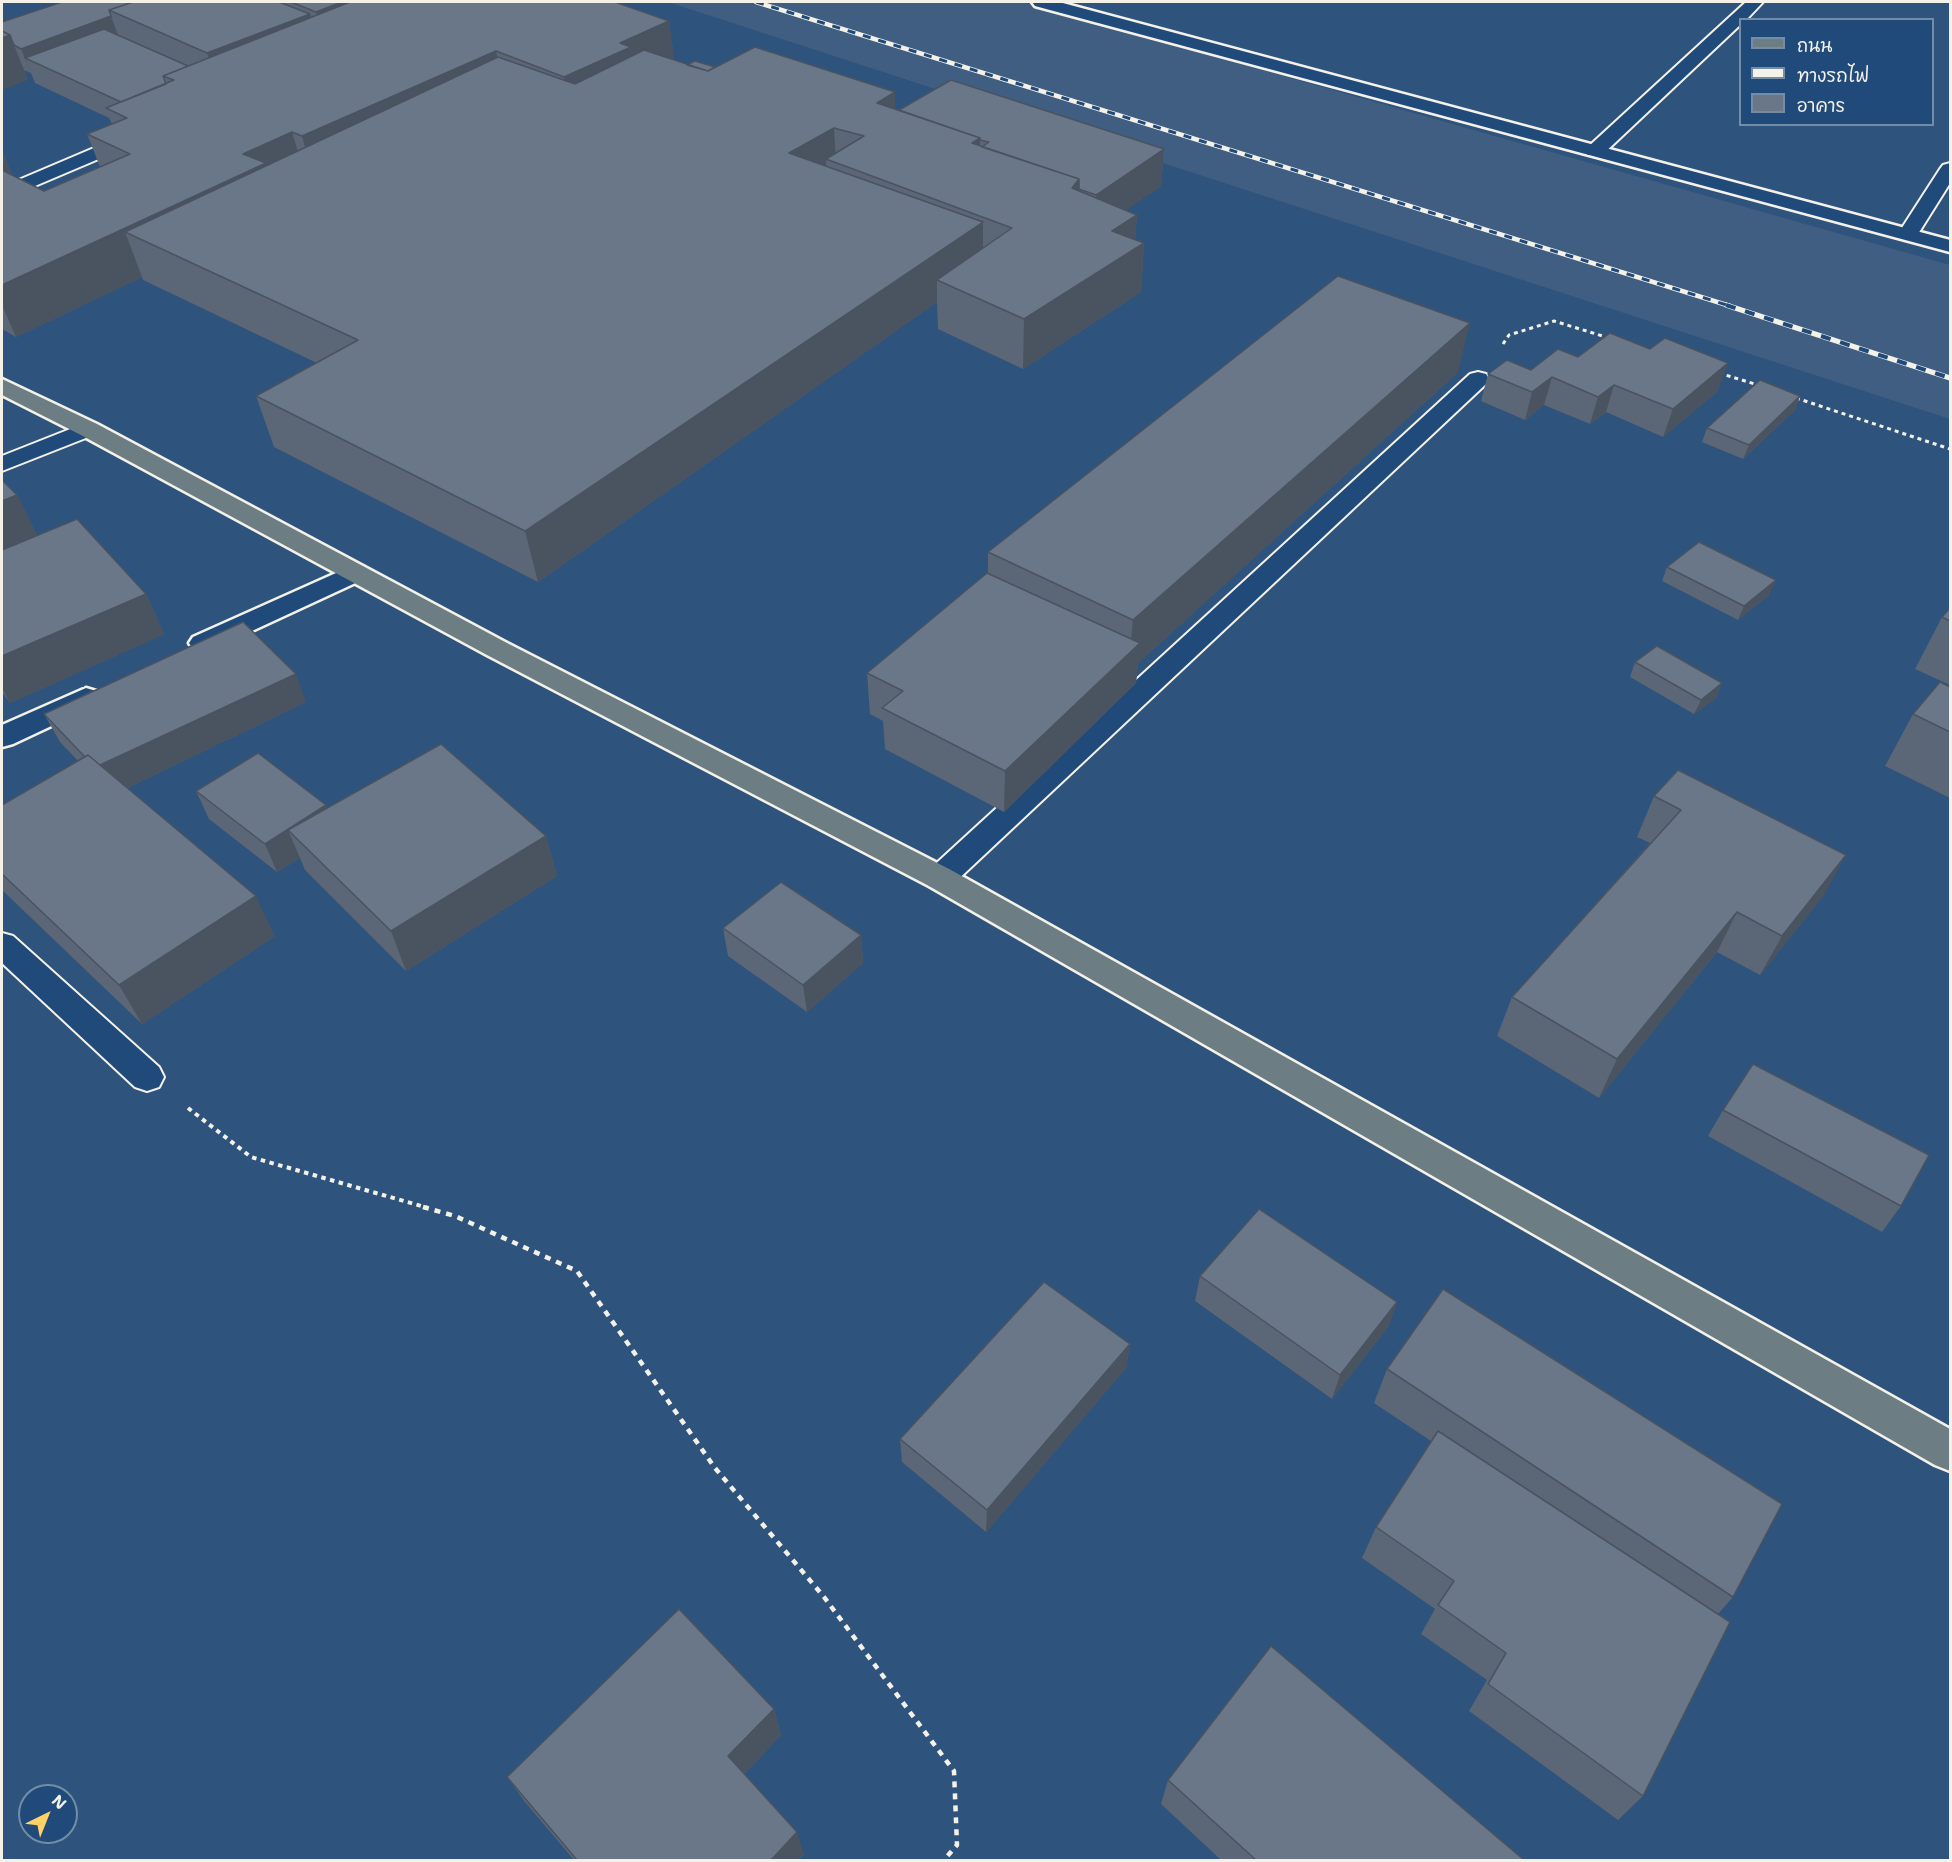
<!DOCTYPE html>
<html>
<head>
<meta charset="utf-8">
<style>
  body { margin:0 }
  #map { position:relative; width:1952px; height:1862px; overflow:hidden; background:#2e537d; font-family:"Shantell Sans","Playpen Sans Thai",sans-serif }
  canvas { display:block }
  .frame { position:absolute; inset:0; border:3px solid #f4f1e8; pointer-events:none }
  .legend { position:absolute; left:1739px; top:18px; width:195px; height:108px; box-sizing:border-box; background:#1f4a7a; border:2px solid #748da6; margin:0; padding:8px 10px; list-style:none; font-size:18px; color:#f4f1e8 }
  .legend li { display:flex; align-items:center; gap:12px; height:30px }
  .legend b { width:30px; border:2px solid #748da6 }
  .north { position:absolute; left:18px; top:1784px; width:60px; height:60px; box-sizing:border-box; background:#1f4a7a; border:2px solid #748da6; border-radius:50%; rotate:43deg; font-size:16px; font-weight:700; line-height:24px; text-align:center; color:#f4f1e8 }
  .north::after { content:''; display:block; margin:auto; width:21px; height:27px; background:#ffd166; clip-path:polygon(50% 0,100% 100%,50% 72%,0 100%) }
</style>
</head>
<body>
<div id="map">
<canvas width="1952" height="1862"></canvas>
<div class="frame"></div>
<ul class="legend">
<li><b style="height:8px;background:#6c7e84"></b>ถนน</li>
<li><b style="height:8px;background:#f4f1e8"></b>ทางรถไฟ</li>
<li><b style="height:16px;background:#6a7789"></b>อาคาร</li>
</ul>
<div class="north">N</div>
</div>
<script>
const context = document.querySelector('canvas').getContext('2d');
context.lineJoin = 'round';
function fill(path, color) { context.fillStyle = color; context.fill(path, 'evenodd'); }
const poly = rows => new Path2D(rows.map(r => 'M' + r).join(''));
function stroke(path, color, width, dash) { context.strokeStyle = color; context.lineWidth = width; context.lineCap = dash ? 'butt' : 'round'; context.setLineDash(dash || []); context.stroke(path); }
fill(poly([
  [668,2,1022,2,1950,265,1950,419]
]), '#405e81');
const lane = poly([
  [1746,2,1763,2,1746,20,1740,20,1740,25,1602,155,1588,155,1585,151,1588,147,1746,2],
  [134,131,141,133,143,137,141,141,2,200,2,187,134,131],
  [1950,163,1950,183,1918,234,1915,238,1901,238,1898,234,1940,169,1943,165,1950,163],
  [1478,372,1486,374,1489,379,1486,384,951,886,940,889,929,886,925,878,929,870,1470,374,1478,372],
  [88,422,96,424,100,429,96,434,2,471,2,456,88,422],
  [2,933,13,936,159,1067,164,1077,159,1087,147,1091,135,1087,2,963,2,933]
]);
const street = poly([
  [1032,2,1059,2,1950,240,1950,252,1035,6,1032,2],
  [354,565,364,567,368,573,364,579,213,649,203,652,193,649,189,643,193,637,354,565],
  [86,688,96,691,101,698,96,705,13,744,2,747,2,725,86,688]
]);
const primary = poly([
  [2,379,97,424,507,643,951,870,1950,1429,1950,1471,1935,1465,929,886,487,655,79,434,2,395,2,379]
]);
stroke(lane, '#f4f1e8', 4);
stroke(street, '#f4f1e8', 5);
stroke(primary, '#f4f1e8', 5);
stroke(poly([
  [1503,344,1509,335,1554,321,1609,338],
  [1719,373,1758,385],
  [1796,398,1950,449]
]), '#f4f1e8', 3, [4, 4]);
stroke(poly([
  [188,1108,251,1157,428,1208]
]), '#f4f1e8', 4, [4.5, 4.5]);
stroke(poly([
  [423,1207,455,1216,577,1271,715,1468,824,1597,954,1771,957,1845,944,1860]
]), '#f4f1e8', 4.5, [6, 6]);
fill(lane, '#1f4a7a');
fill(street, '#1f4a7a');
fill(primary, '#6c7e84');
const railFar1 = poly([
  [756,2,1730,306]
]);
const rail = poly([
  [1726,305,1950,378]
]);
stroke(railFar1, '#f4f1e8', 4.5);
stroke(rail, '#f4f1e8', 5);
stroke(railFar1, '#1f4a7a', 3, [8]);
stroke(rail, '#1f4a7a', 4, [10]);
fill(poly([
  [62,2,615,2,669,21,674,60,687,65,715,67,895,92,895,109,899,110,1164,149,1161,186,1126,210,1137,215,1135,240,1144,243,1141,292,1023,369,938,329,937,302,538,582,274,447,256,396,317,363,143,280,142,277,16,337,2,329,2,150,12,175,44,191,100,167,87,134,112,124,109,118,35,83,31,73,24,70,28,80,2,22],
  [1578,357,1718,391,1663,437,1606,412,1590,424,1544,405,1525,420,1481,401,1488,374,1531,370],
  [1458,372,1138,663,1136,683,1004,812,885,749,883,721,870,714,867,673,988,573,988,552],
  [1800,396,1795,410,1743,459,1702,442,1707,428],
  [2,480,17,495,37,535,146,594,164,634,10,703,2,692],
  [1667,567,1769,595,1738,620,1662,581],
  [1950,608,1950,685,1915,669,1942,617],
  [1635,662,1722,683,1716,698,1694,714,1630,677],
  [1950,687,1950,798,1885,766,1913,714],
  [306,702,127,788,275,936,142,1024,2,890,2,805,78,761,60,742,44,714],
  [1678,770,1824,895,1760,975,1717,952,1599,1098,1497,1036,1512,997,1650,843,1637,837,1654,796],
  [196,791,546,836,557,876,406,971,305,870,300,858,277,872,209,819],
  [723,928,861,935,863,963,807,1012,728,956],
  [1723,1110,1901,1206,1882,1232,1708,1136],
  [1200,1276,1397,1302,1388,1327,1332,1399,1195,1301],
  [1130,1344,1126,1368,986,1532,902,1462,900,1439],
  [1387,1369,1733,1597,1718,1614,1643,1796,1618,1820,1469,1711,1487,1680,1421,1634,1435,1609,1362,1558,1376,1527,1431,1441,1374,1403],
  [774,1709,781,1735,744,1774,804,1854,798,1860,574,1860,525,1802,507,1777],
  [1168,1780,1524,1860,1221,1860,1161,1804]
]), '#5b6676');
fill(poly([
  [342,2,418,2,325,47,316,12],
  [310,14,320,49,219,89,207,53],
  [111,16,120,41,25,58,31,73,21,49],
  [669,21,675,65,572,123,564,77,620,43],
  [10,35,28,80,2,90,2,38],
  [496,51,505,96,315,183,302,136],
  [895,92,896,138,877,103],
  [834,128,836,163,826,159,827,180,789,153],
  [292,132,306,179,125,232,142,277,16,337,2,305,2,285,243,154],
  [980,138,980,156,972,143],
  [1164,149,1161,186,1094,233,1096,195],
  [2,150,14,180,2,186],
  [1079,179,1077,227,1072,188],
  [1137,215,1134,250,1144,243,1141,292,1023,369,1024,319,1112,231],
  [983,222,983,270,937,280,937,302,538,582,525,531],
  [1470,323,1458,372,1138,663,1136,683,1004,812,1005,771,1130,651,1133,620],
  [1728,363,1718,391,1663,437,1673,409],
  [1552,377,1544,405,1525,420,1532,392],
  [1614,385,1606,412,1590,424,1598,397],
  [1800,396,1795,410,1743,459,1749,445],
  [17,495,37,535,2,550,2,501],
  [1776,580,1769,595,1738,620,1744,606],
  [146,594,164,634,10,703,2,688,2,656],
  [296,674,306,702,110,796,95,768],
  [1722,683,1716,698,1694,714,1701,700],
  [326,805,337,833,288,830,300,858,277,872,265,844],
  [546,836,557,876,406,971,391,931],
  [1846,855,1824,895,1760,975,1782,936],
  [256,896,275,936,142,1024,119,985],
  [1737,912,1717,952,1599,1098,1617,1059],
  [861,935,863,963,807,1012,803,985],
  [1397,1302,1388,1327,1332,1399,1340,1375],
  [1130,1344,1126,1368,986,1532,987,1510],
  [774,1709,781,1735,737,1781,728,1756],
  [797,1832,804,1854,798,1860,771,1860]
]), '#4a5360');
const building = poly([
  [62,2,133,2,109,10,111,16,21,49,14,45,10,35,2,31,2,22,62,2],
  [133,2,279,2,310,14,207,53,109,10,133,2],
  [291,2,342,2,316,12,291,2],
  [350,2,615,2,669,21,620,43,631,47,564,77,496,51,302,136,292,132,243,154,266,163,2,285,2,170,44,191,130,154,87,134,127,118,106,108,174,80,163,76,350,2],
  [104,29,188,66,163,76,166,84,121,102,25,58,104,29],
  [2,31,10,35,2,38,2,31],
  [755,47,895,92,877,103,980,138,972,143,1079,179,1072,188,1137,215,1112,231,1144,243,1024,319,937,280,1012,228,826,159,864,136,834,128,789,153,983,222,525,531,256,396,358,340,125,232,498,57,575,84,644,50,708,71,755,47],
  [695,61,715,67,708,71,687,65,695,61],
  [951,80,1164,149,1096,195,1079,189,1079,179,982,147,989,142,980,140,980,138,899,110,951,80],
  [1338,276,1470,323,1133,620,988,552,1338,276],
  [1610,333,1650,349,1665,338,1728,363,1673,409,1614,385,1598,397,1552,377,1532,392,1488,374,1507,360,1531,370,1558,349,1578,357,1610,333],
  [1760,380,1800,396,1749,445,1707,428,1760,380],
  [2,480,17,495,2,501,2,480],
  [77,519,146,594,2,656,2,550,77,519],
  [1699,542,1776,580,1744,606,1667,567,1699,542],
  [987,573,1140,643,1005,771,882,708,903,691,867,673,987,573],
  [1950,608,1950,621,1942,617,1950,608],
  [243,622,296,674,100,765,88,755,85,757,44,714,243,622],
  [1657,646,1722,683,1701,700,1635,662,1657,646],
  [1940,682,1950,687,1950,732,1913,714,1940,682],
  [441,744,546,836,391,931,288,830,441,744],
  [258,753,326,805,265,844,196,791,258,753],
  [88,755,256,896,119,985,2,874,2,805,88,755],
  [1678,770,1846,855,1782,936,1737,912,1617,1059,1512,997,1681,810,1654,796,1678,770],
  [781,882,861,935,803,985,723,928,781,882],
  [1753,1064,1929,1155,1901,1206,1723,1110,1753,1064],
  [1259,1209,1397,1302,1340,1375,1200,1276,1259,1209],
  [1044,1282,1130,1344,987,1510,900,1439,1044,1282],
  [1443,1289,1782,1504,1733,1597,1387,1369,1443,1289],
  [1438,1431,1730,1622,1643,1796,1488,1684,1506,1653,1438,1605,1454,1581,1376,1527,1438,1431],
  [679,1609,774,1709,728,1756,797,1832,771,1860,577,1860,507,1777,679,1609],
  [1271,1646,1524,1860,1256,1860,1168,1780,1271,1646]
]);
fill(building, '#6a7789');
stroke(building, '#4a5360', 1.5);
</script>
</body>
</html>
